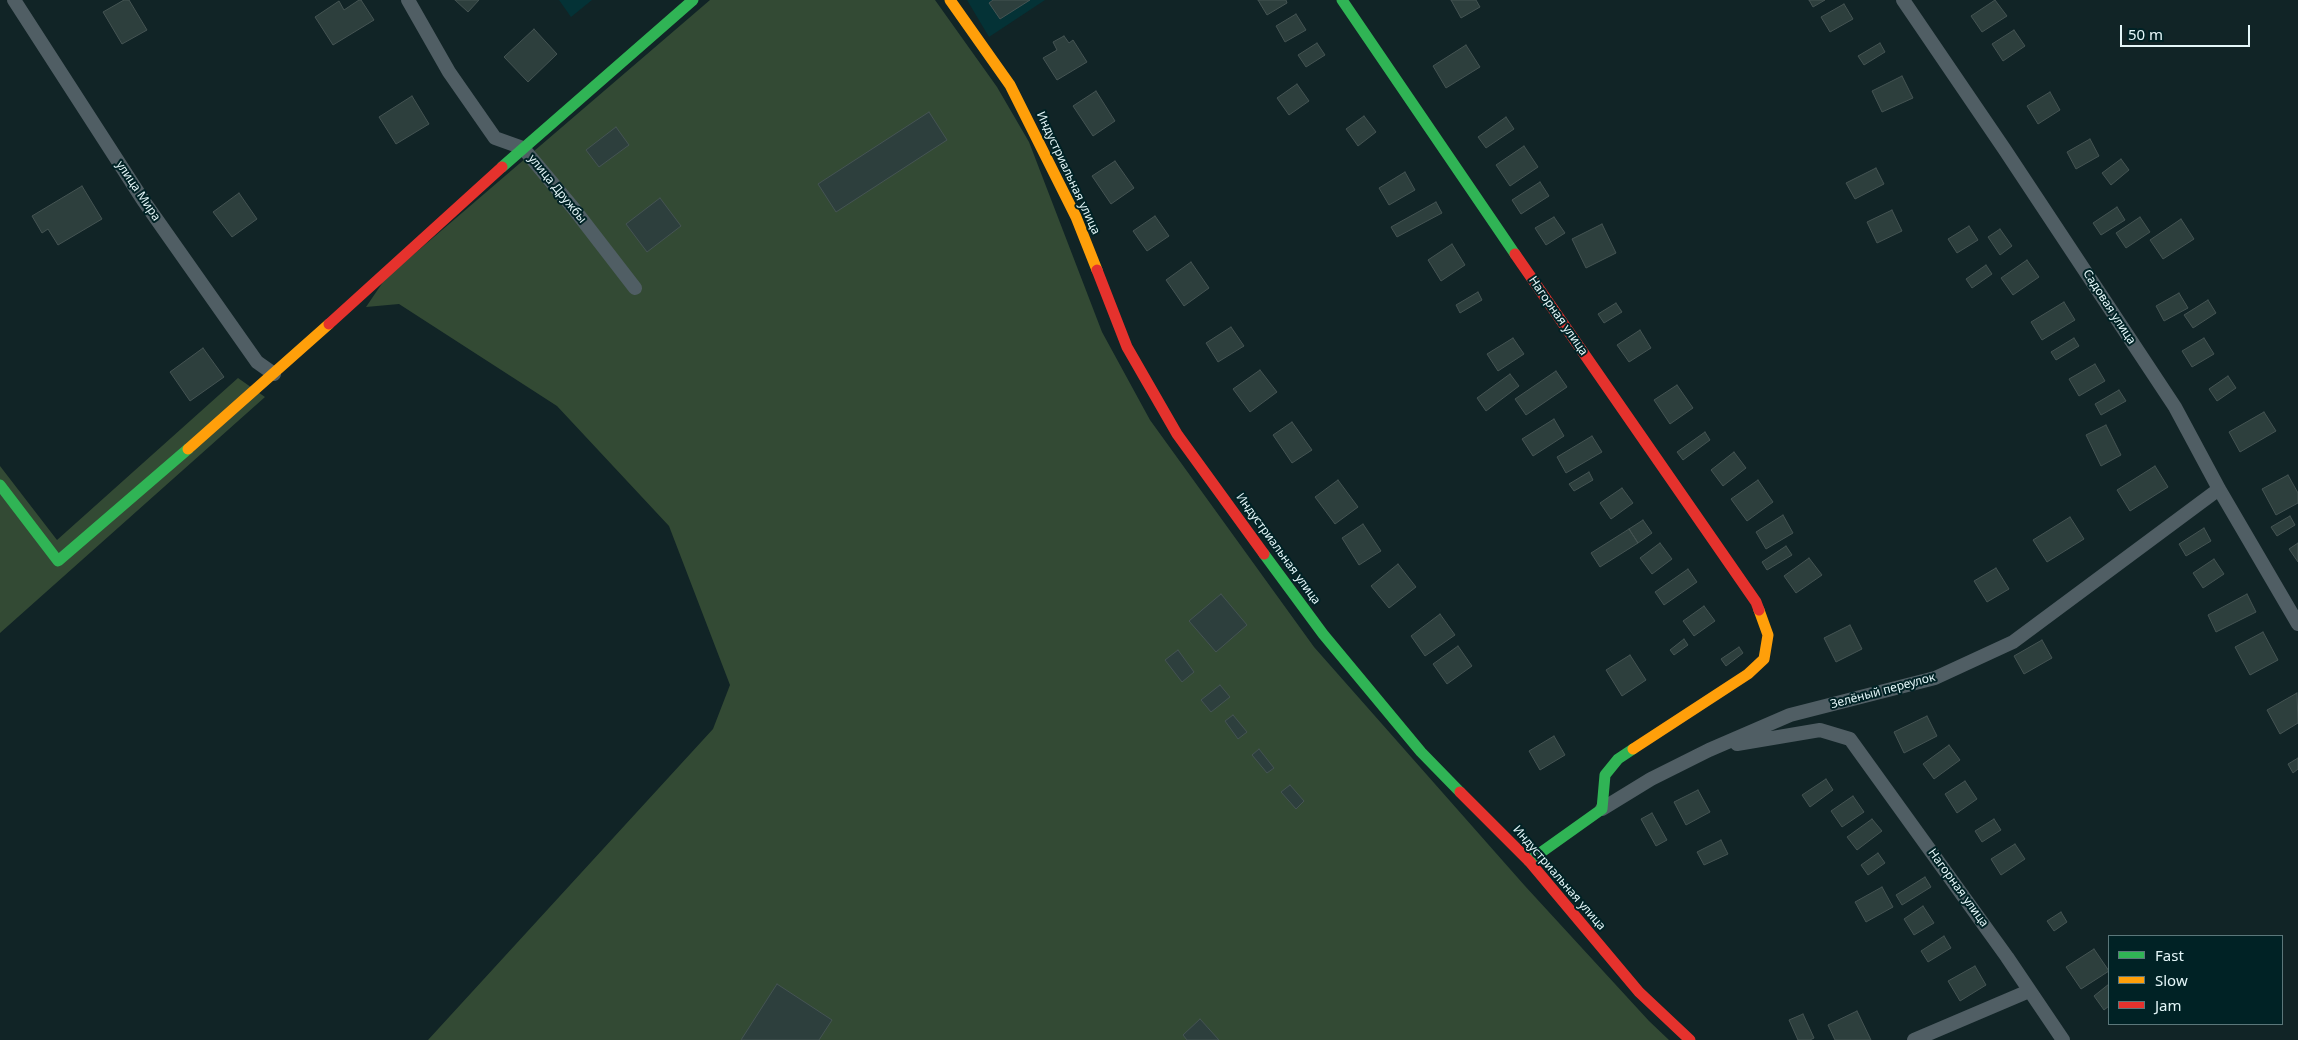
<!DOCTYPE html>
<html>
<head>
<meta charset="utf-8">
<style>
  body { margin:0 }
  #map { position:relative; width:2298px; height:1040px; overflow:hidden; background:#112426; font-family:"Noto Sans",sans-serif }
  canvas { display:block }
  .legend { position:absolute; left:2108px; top:935px; width:175px; height:90px; box-sizing:border-box; background:#002225; border:1px solid #5b777a; margin:0; padding:6px 9px; list-style:none; font-size:15px; color:#e4f7f9 }
  .legend li { display:flex; align-items:center; gap:10px; height:25px }
  .legend b { width:25px; border:1px solid #5b777a }
  .scale { position:absolute; left:2120px; top:25px; width:130px; height:22px; box-sizing:border-box; border:2px solid #e4f7f9; border-top:0; padding-left:6px; font-size:15px; line-height:18px; white-space:nowrap; color:#e4f7f9; -webkit-text-stroke:4px #002225; paint-order:stroke }
</style>
</head>
<body>
<div id="map">
<canvas width="2298" height="1040"></canvas>
<ul class="legend">
<li><b style="height:6px;background:#30b455"></b>Fast</li>
<li><b style="height:6px;background:#ff9f0a"></b>Slow</li>
<li><b style="height:6px;background:#e5322d"></b>Jam</li>
</ul>
<div class="scale">50 m</div>
</div>
<script>
const context = document.querySelector('canvas').getContext('2d');
context.lineJoin = 'round';
function fill(path, color) { context.fillStyle = color; context.fill(path, 'evenodd'); }
const poly = rows => new Path2D(rows.map(r => 'M' + r).join(''));
function stroke(path, color, width, dash) { context.strokeStyle = color; context.lineWidth = width; context.lineCap = dash ? 'butt' : 'round'; context.setLineDash(dash || []); context.stroke(path); }
function label(font, color, halo, rows, align = 'center') {
  context.font = font + ' "Noto Sans",sans-serif'; context.lineWidth = 4; context.setLineDash([]); context.textBaseline = 'middle'; context.strokeStyle = halo; context.fillStyle = color; for (const [text, x, y, turn = 0] of rows) {
    context.save(); context.translate(x, y); context.rotate((+turn || 0) * Math.PI / 180); context.textAlign = isNaN(turn) ? turn : align; if (halo) context.strokeText(text, 0, 0); context.fillText(text, 0, 0); context.restore();
  }
}
fill(poly([
  [559,0,592,0,571,17],
  [967,0,1045,0,989,37]
]), '#043236');
fill(poly([
  [710,0,935,0,997,87,1029,142,1102,332,1150,420,1314,647,1525,886,1649,1021,1669,1040,428,1040,713,729,730,685,669,526,557,406,399,304,366,307,385,279],
  [238,378,265,397,0,633,0,466,57,540]
]), '#334a34');
const building = poly([
  [124,0,129,0,147,30,122,44,103,12,124,0],
  [359,0,361,0,374,20,333,45,315,17,339,1,344,10,359,0],
  [455,0,479,0,468,12,455,0],
  [993,0,1030,0,1000,19,989,3,993,0],
  [1258,0,1286,0,1287,3,1267,15,1258,0],
  [1451,0,1476,0,1480,7,1461,18,1451,0],
  [1809,0,1825,0,1813,7,1809,0],
  [1995,0,2007,16,1982,32,1971,16,1995,0],
  [1844,4,1853,19,1830,32,1821,17,1844,4],
  [1296,14,1306,30,1285,42,1276,26,1296,14],
  [534,29,557,54,528,82,504,57,534,29],
  [2014,30,2025,46,2003,61,1992,44,2014,30],
  [1064,36,1069,43,1073,40,1087,62,1057,80,1043,58,1057,50,1053,42,1064,36],
  [1317,43,1325,55,1306,67,1298,55,1317,43],
  [1880,43,1885,52,1864,65,1858,56,1880,43],
  [1466,45,1480,67,1446,88,1433,66,1466,45],
  [1902,76,1913,98,1882,112,1872,91,1902,76],
  [1297,84,1309,101,1289,115,1277,98,1297,84],
  [1096,91,1115,121,1093,136,1073,106,1096,91],
  [2050,92,2060,110,2038,124,2027,106,2050,92],
  [412,96,429,124,396,144,379,117,412,96],
  [929,112,947,140,836,212,818,184,929,112],
  [1364,116,1376,132,1358,146,1346,129,1364,116],
  [1506,117,1514,129,1486,148,1478,137,1506,117],
  [616,127,629,145,599,167,586,150,616,127],
  [2090,139,2099,156,2076,169,2067,152,2090,139],
  [1524,146,1538,167,1510,186,1496,165,1524,146],
  [2121,159,2129,170,2111,185,2102,173,2121,159],
  [1115,161,1134,188,1111,204,1092,176,1115,161],
  [1876,168,1884,184,1855,199,1846,183,1876,168],
  [1405,172,1415,190,1389,205,1379,188,1405,172],
  [1540,182,1549,196,1521,214,1512,200,1540,182],
  [82,186,102,219,58,245,48,229,42,233,32,216,82,186],
  [239,193,257,219,232,237,213,212,239,193],
  [660,198,681,226,647,252,626,224,660,198],
  [1436,202,1442,213,1397,237,1391,227,1436,202],
  [2117,207,2125,220,2101,235,2093,223,2117,207],
  [1892,210,1902,231,1877,243,1867,222,1892,210],
  [1155,216,1169,236,1147,251,1133,231,1155,216],
  [1554,217,1565,233,1546,245,1535,228,1554,217],
  [2140,217,2150,232,2126,248,2116,233,2140,217],
  [2181,219,2194,239,2163,259,2150,240,2181,219],
  [1602,224,1616,253,1586,268,1572,239,1602,224],
  [1969,226,1978,240,1957,253,1948,239,1969,226],
  [2000,229,2012,246,2000,255,1988,237,2000,229],
  [1452,244,1465,265,1441,281,1428,260,1452,244],
  [2027,260,2039,277,2013,295,2001,278,2027,260],
  [1191,262,1209,288,1184,306,1166,280,1191,262],
  [1986,265,1992,274,1972,288,1966,279,1986,265],
  [1478,292,1482,300,1460,313,1456,305,1478,292],
  [2179,293,2188,308,2164,321,2156,306,2179,293],
  [2208,300,2216,313,2193,328,2184,315,2208,300],
  [2064,302,2075,320,2042,340,2031,322,2064,302],
  [1616,303,1622,312,1604,323,1598,314,1616,303],
  [1231,327,1244,346,1218,362,1206,343,1231,327],
  [1640,330,1651,348,1629,362,1617,345,1640,330],
  [1513,338,1524,354,1498,371,1487,354,1513,338],
  [2074,338,2079,346,2056,360,2051,352,2074,338],
  [2204,338,2214,354,2192,367,2182,351,2204,338],
  [203,348,224,377,190,401,170,372,203,348],
  [2095,364,2105,381,2079,396,2069,379,2095,364],
  [1260,370,1277,392,1250,412,1233,389,1260,370],
  [1556,371,1567,387,1526,415,1515,399,1556,371],
  [1510,374,1519,386,1486,411,1477,398,1510,374],
  [2228,376,2236,388,2217,401,2209,389,2228,376],
  [1677,385,1693,408,1670,424,1654,400,1677,385],
  [2119,390,2126,401,2101,415,2095,404,2119,390],
  [2264,412,2276,431,2240,452,2229,432,2264,412],
  [1554,419,1564,436,1533,456,1522,439,1554,419],
  [1292,422,1312,450,1292,463,1273,435,1292,422],
  [2106,425,2121,455,2101,466,2086,435,2106,425],
  [1705,432,1710,440,1683,460,1677,452,1705,432],
  [1592,436,1602,452,1566,473,1557,457,1592,436],
  [1734,452,1746,468,1723,486,1711,470,1734,452],
  [2155,466,2168,487,2130,511,2117,490,2155,466],
  [1589,472,1593,480,1574,491,1569,484,1589,472],
  [2288,475,2298,493,2298,503,2276,515,2262,489,2288,475],
  [1338,480,1358,507,1335,524,1315,497,1338,480],
  [1758,480,1773,502,1747,521,1731,499,1758,480],
  [1622,488,1633,503,1611,519,1600,503,1622,488],
  [1783,515,1793,533,1766,549,1756,532,1783,515],
  [2290,516,2295,525,2277,536,2271,527,2290,516],
  [2070,517,2084,539,2047,562,2033,540,2070,517],
  [1643,520,1652,533,1638,543,1629,529,1643,520],
  [1363,524,1381,551,1359,565,1342,538,1363,524],
  [2204,528,2211,541,2186,556,2179,544,2204,528],
  [1629,529,1638,543,1600,567,1591,553,1629,529],
  [1660,543,1672,559,1652,574,1640,558,1660,543],
  [2298,543,2298,562,2289,549,2298,543],
  [1786,546,1792,555,1767,570,1762,562,1786,546],
  [1809,558,1822,575,1796,593,1784,576,1809,558],
  [2214,559,2224,574,2203,588,2193,573,2214,559],
  [1398,564,1416,587,1389,608,1371,586,1398,564],
  [1996,568,2009,589,1987,602,1974,581,1996,568],
  [1688,569,1697,582,1664,605,1655,592,1688,569],
  [1221,594,1247,625,1216,652,1189,621,1221,594],
  [2247,594,2256,612,2216,632,2208,615,2247,594],
  [1704,606,1715,621,1694,636,1683,621,1704,606],
  [1440,614,1455,635,1425,656,1411,636,1440,614],
  [1850,625,1862,649,1836,662,1824,638,1850,625],
  [2263,632,2278,660,2250,675,2235,647,2263,632],
  [1684,639,1688,645,1674,655,1670,650,1684,639],
  [2042,640,2052,658,2024,674,2014,656,2042,640],
  [1458,646,1472,666,1447,684,1433,664,1458,646],
  [1739,647,1743,653,1726,666,1721,659,1739,647],
  [1178,650,1194,672,1182,682,1165,660,1178,650],
  [1630,655,1646,680,1622,696,1606,670,1630,655],
  [1220,685,1230,697,1211,712,1201,700,1220,685],
  [2297,693,2298,723,2280,734,2267,710,2297,693],
  [1233,715,1247,732,1238,739,1225,721,1233,715],
  [1927,716,1937,736,1904,753,1894,732,1927,716],
  [1554,736,1565,755,1540,770,1529,751,1554,736],
  [1949,745,1960,760,1934,779,1923,764,1949,745],
  [1259,749,1274,768,1267,773,1252,755,1259,749],
  [2298,758,2298,769,2293,773,2288,764,2298,758],
  [1826,779,1833,790,1810,807,1802,795,1826,779],
  [1965,781,1977,799,1957,813,1945,794,1965,781],
  [1290,785,1304,801,1296,809,1281,792,1290,785],
  [1698,790,1710,812,1686,825,1674,802,1698,790],
  [1853,796,1864,812,1842,827,1831,811,1853,796],
  [1652,813,1667,840,1656,846,1641,819,1652,813],
  [1872,819,1882,831,1857,850,1847,837,1872,819],
  [1994,819,2001,830,1982,842,1975,831,1994,819],
  [1721,840,1728,854,1704,865,1697,852,1721,840],
  [2015,844,2025,859,2001,875,1991,859,2015,844],
  [1878,853,1885,863,1868,875,1861,865,1878,853],
  [1925,877,1931,887,1902,905,1896,895,1925,877],
  [1882,887,1893,907,1866,922,1855,902,1882,887],
  [1923,906,1934,923,1914,935,1904,919,1923,906],
  [2061,912,2067,922,2054,931,2047,921,2061,912],
  [1944,936,1951,948,1928,962,1921,951,1944,936],
  [2094,949,2109,971,2081,989,2066,967,2094,949],
  [1975,966,1986,985,1960,1001,1948,981,1975,966],
  [777,984,832,1020,819,1040,741,1040,777,984],
  [2109,984,2109,1006,2104,1010,2094,996,2109,984],
  [1857,1011,1871,1040,1835,1040,1828,1025,1857,1011],
  [1803,1014,1814,1038,1810,1040,1798,1040,1789,1020,1803,1014],
  [1200,1019,1219,1040,1187,1040,1183,1035,1200,1019]
]);
fill(building, '#2d3f3d');
stroke(building, '#455453', 1);
stroke(poly([
  [14,0,143,200,257,362,274,374],
  [408,0,449,72,495,138,523,148,574,209,635,288],
  [1903,0,2005,150,2175,407,2219,489,2298,624],
  [1737,744,1820,730,1850,739,2007,957,2063,1040],
  [1602,809,1651,779,1709,750,1790,715,1935,678,2013,642,2219,489],
  [1914,1040,2029,991]
]), '#505e64', 14);
stroke(poly([
  [1342,0,1515,254],
  [502,167,693,0],
  [0,485,58,561,188,449],
  [1264,554,1323,634,1421,752,1460,792],
  [1529,861,1602,809,1605,775,1618,759,1633,749]
]), '#30b455', 11);
stroke(poly([
  [950,0,1010,85,1076,217,1097,270],
  [188,449,329,324],
  [1633,749,1748,674,1764,659,1768,635,1759,610]
]), '#ff9f0a', 11);
stroke(poly([
  [1515,254,1756,602,1759,610],
  [1097,270,1127,347,1177,434,1264,554],
  [329,324,502,167],
  [1460,792,1529,861,1639,992,1690,1040]
]), '#e5322d', 11);
label('12px', '#e4f7f9', '#002225', [
  ["Индустриальная улица",1068,173,65],
  ["улица Дружбы",557,189,51],
  ["улица Мира",138,191,56],
  ["Садовая улица",2109,307,57],
  ["Нагорная улица",1558,316,55],
  ["Индустриальная улица",1278,549,54],
  ["Зелёный переулок",1883,691,-15],
  ["Индустриальная улица",1559,878,49],
  ["Нагорная улица",1958,888,54]
]);
</script>
</body>
</html>
